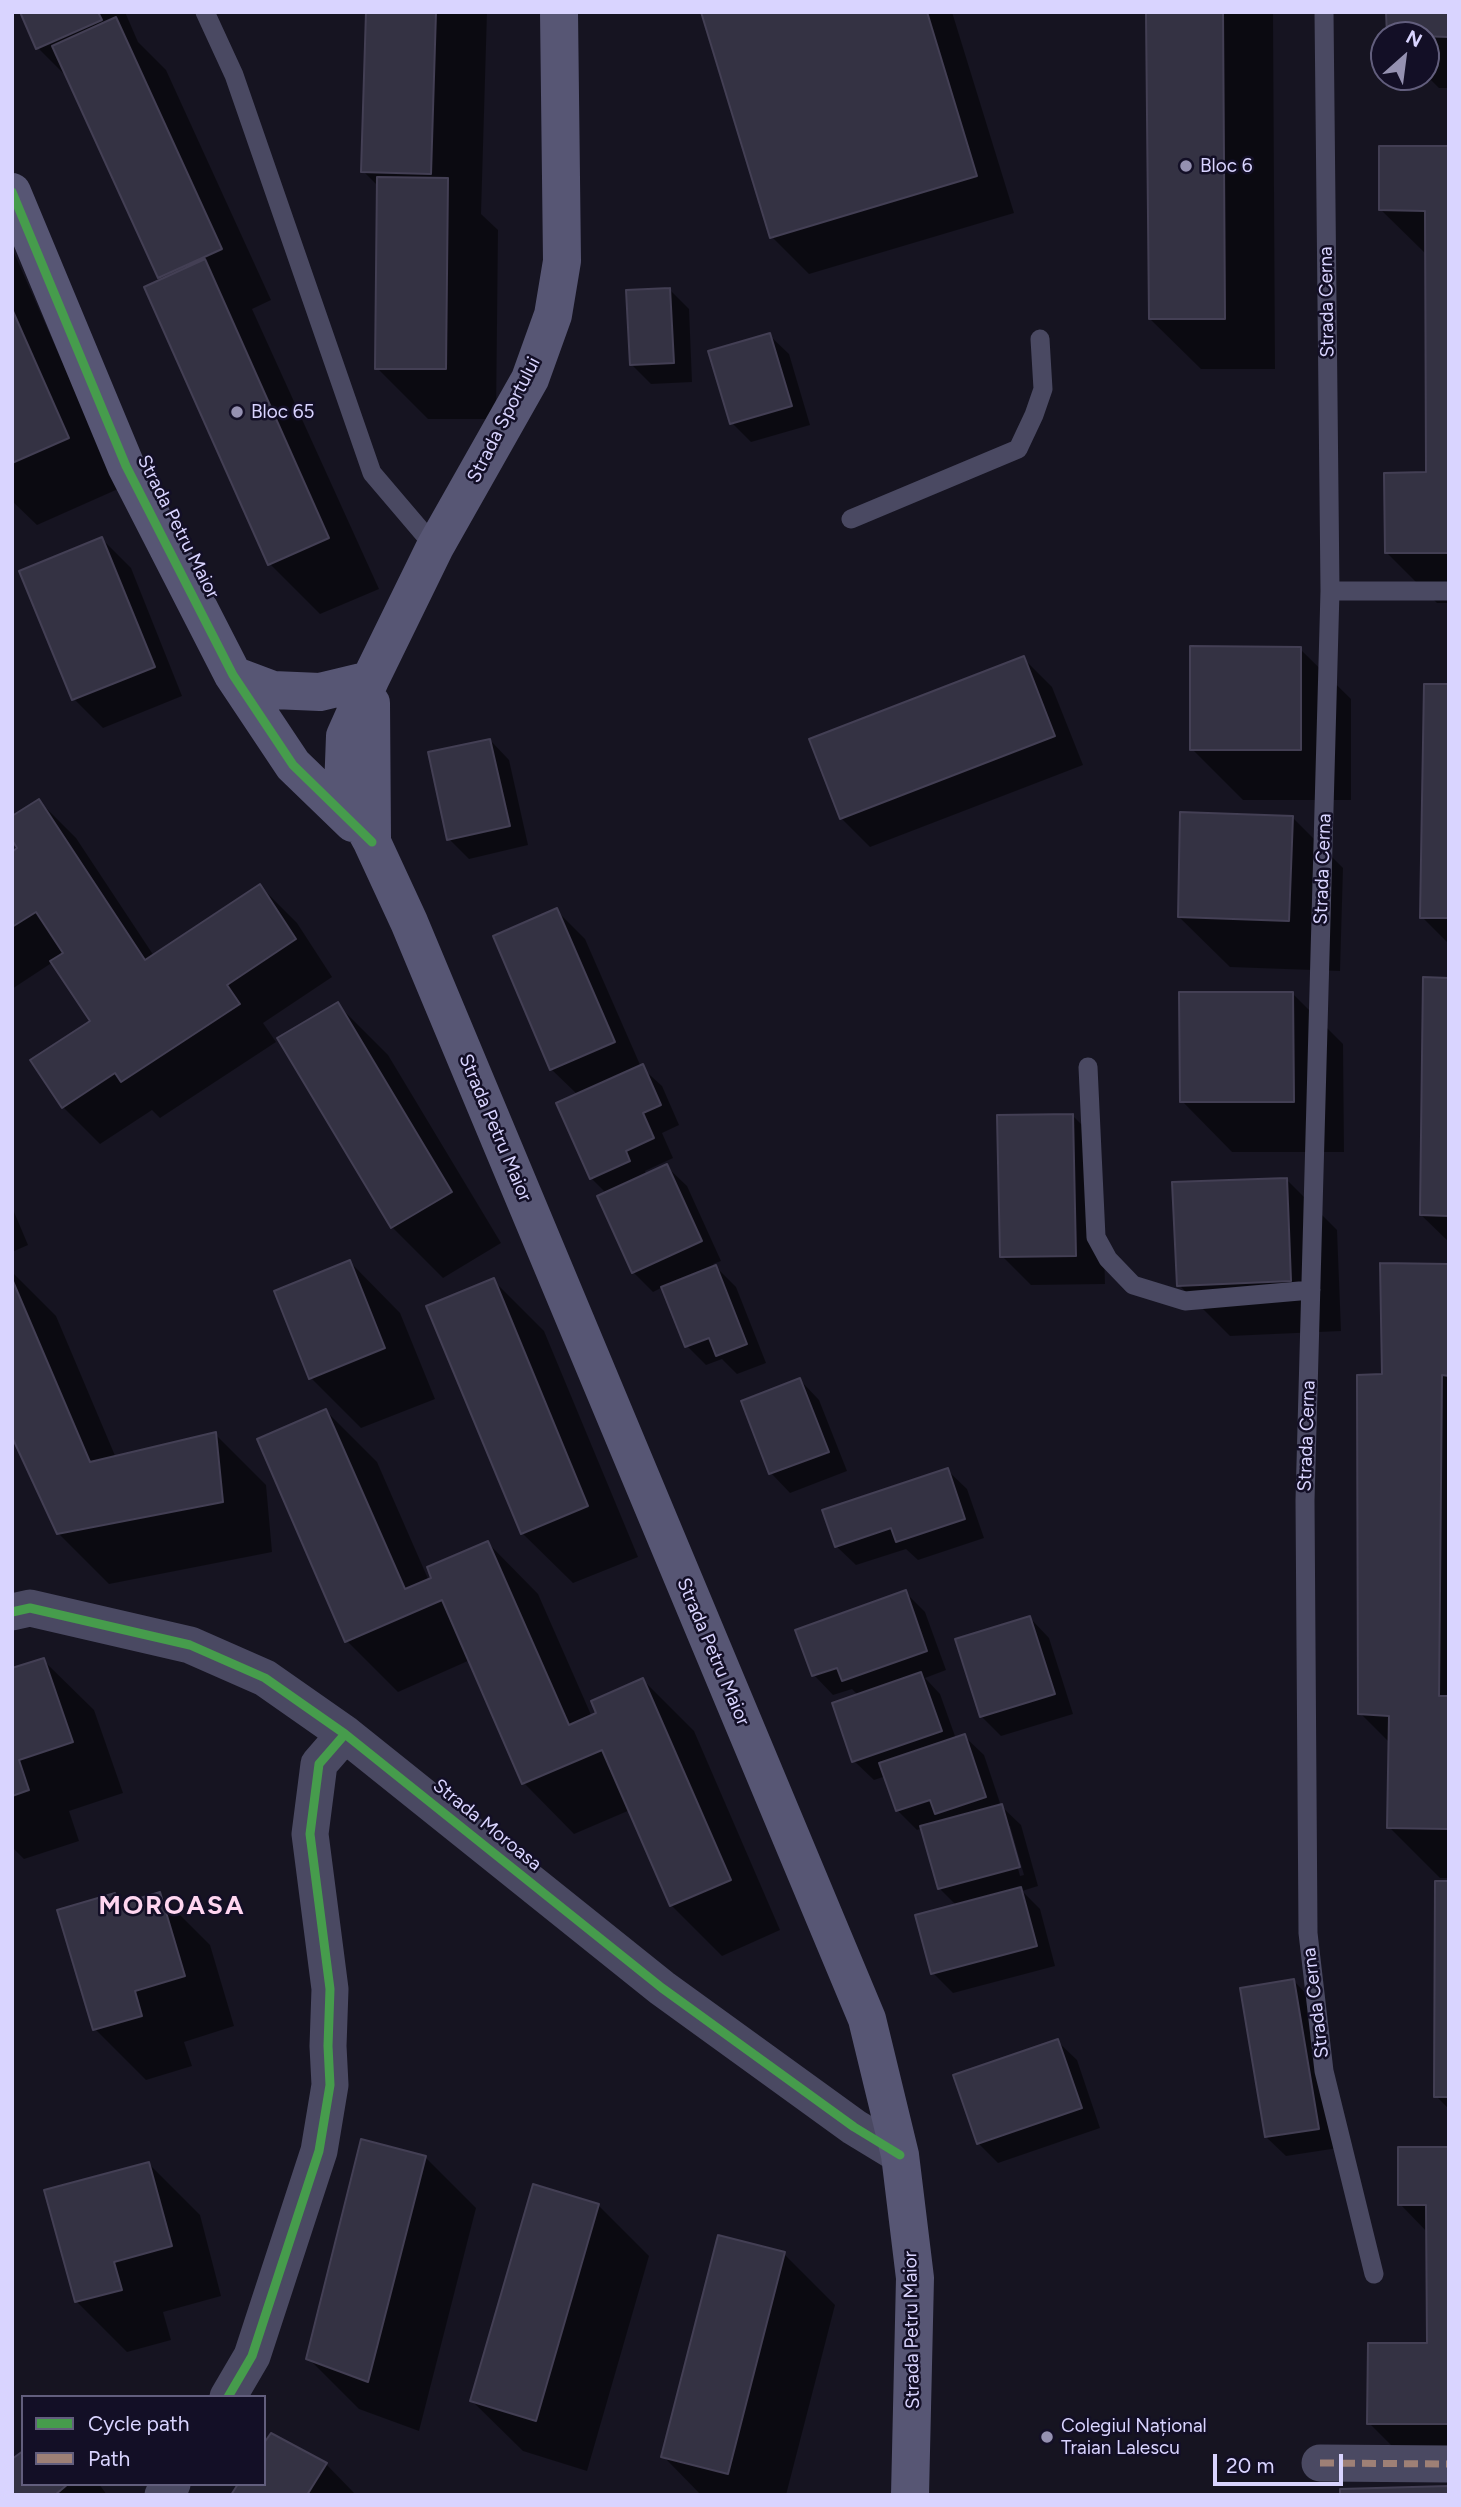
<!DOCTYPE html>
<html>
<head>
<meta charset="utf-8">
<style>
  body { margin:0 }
  #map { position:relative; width:1461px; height:2507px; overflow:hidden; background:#161421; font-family:Figtree,sans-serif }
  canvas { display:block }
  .frame { position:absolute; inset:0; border:14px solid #d9d4ff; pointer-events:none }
  .legend { position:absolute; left:21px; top:2395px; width:245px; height:91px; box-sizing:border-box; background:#130f26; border:2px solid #625e7d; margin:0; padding:9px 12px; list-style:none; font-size:21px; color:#d9d4ff }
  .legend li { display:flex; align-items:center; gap:14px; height:35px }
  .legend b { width:35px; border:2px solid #625e7d }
  .north { position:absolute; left:1370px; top:21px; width:70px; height:70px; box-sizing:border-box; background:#130f26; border:2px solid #625e7d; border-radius:50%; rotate:28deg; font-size:19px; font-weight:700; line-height:28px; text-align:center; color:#d9d4ff }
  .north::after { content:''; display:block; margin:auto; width:24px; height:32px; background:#9591b1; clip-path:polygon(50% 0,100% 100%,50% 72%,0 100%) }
  .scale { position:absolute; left:1213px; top:2454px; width:130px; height:32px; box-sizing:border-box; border:4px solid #d9d4ff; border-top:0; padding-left:9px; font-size:21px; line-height:24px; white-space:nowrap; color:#d9d4ff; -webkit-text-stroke:5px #130f26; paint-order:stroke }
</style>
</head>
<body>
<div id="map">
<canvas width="1461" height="2507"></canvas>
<div class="frame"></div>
<ul class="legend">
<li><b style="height:9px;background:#469c4c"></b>Cycle path</li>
<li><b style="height:9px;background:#9e8076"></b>Path</li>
</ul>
<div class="north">N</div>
<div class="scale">20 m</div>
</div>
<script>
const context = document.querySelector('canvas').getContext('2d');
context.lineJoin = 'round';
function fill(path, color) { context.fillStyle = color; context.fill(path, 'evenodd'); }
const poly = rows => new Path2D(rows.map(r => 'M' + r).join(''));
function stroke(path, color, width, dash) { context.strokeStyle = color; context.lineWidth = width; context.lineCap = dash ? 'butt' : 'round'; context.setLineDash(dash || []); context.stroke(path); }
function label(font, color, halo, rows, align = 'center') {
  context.font = font + ' Figtree,sans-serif'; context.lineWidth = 5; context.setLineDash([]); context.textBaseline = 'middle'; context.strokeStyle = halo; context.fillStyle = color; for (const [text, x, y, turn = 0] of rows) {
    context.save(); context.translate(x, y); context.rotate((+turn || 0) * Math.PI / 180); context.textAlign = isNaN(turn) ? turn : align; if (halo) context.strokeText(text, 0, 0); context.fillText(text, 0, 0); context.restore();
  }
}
fill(poly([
  [22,12,125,12,138,42,166,70,271,300,252,309,379,589,320,614,270,564,162,280,69,79,38,48],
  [368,12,487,12,481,214,498,230,496,419,428,419,377,368,379,187,363,171],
  [703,12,952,12,1014,213,809,274,772,237],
  [1148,12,1273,12,1275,369,1201,369,1150,319],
  [1449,12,1449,88,1439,88,1426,75,1426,35],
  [1449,148,1449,603,1437,603,1386,552,1427,474,1427,255,1381,210],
  [12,248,118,489,37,525,12,501],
  [670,290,689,309,692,382,651,384,631,364],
  [769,335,789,354,810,425,751,442,732,423],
  [102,539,131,568,182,696,103,728,74,699],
  [1300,649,1351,699,1351,800,1243,800,1192,749],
  [1023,658,1052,687,1083,765,870,847,841,818],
  [1449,686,1449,944,1422,917],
  [490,740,509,760,528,845,469,859,449,839],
  [39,801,76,838,154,956,260,886,297,923,332,977,263,1023,276,1042,160,1118,152,1110,100,1144,63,1107,92,1022,53,962,12,989,12,854,20,849],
  [1292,817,1343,868,1340,971,1230,967,1179,917],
  [556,910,585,939,641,1067,662,1086,679,1125,662,1133,673,1158,645,1171,647,1176,667,1167,687,1186,721,1261,713,1264,736,1287,766,1363,737,1374,722,1359,706,1365,687,1346,663,1287,653,1292,633,1272,607,1194,591,1178,578,1095,551,1069],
  [1449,980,1449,1242,1421,1215],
  [1292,993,1343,1044,1344,1152,1232,1152,1182,1101],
  [338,1005,388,1055,501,1243,443,1278,392,1227],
  [1072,1115,1101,1144,1105,1284,1031,1285,1002,1256],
  [1286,1179,1337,1230,1341,1331,1230,1336,1179,1285],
  [12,1207,28,1245,12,1252],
  [350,1262,400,1313,435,1399,361,1428,311,1378],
  [1449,1266,1449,1878,1440,1878,1389,1827,1390,1743,1360,1713,1384,1376],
  [12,1272,56,1316,116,1458,215,1434,266,1485,272,1552,109,1584,58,1533,12,1433],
  [493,1280,544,1331,638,1557,573,1583,522,1533],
  [800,1380,819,1400,847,1471,790,1493,771,1473],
  [326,1411,377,1462,429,1581,488,1543,538,1594,592,1717,643,1680,694,1731,780,1930,722,1956,671,1905,630,1810,574,1834,524,1783,470,1660,398,1692,347,1641],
  [947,1470,967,1489,984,1538,918,1560,906,1549,856,1565,836,1546],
  [905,1592,925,1612,946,1670,925,1678,940,1694,956,1739,964,1736,984,1755,1001,1806,1021,1825,1038,1886,1022,1891,1040,1909,1055,1966,953,1993,933,1973,957,1906,939,1888,922,1828,917,1830,897,1810,886,1776,874,1780,854,1761,859,1696,852,1689,833,1695,814,1675],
  [1007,1826,1010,1826,1024,1875,1020,1876],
  [1030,1618,1049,1638,1073,1714,1001,1736,981,1716],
  [43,1660,94,1710,123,1793,69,1811,79,1841,24,1859,12,1847,12,1670],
  [1449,1883,1449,2109,1436,2096],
  [159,1894,210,1945,234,2026,184,2042,192,2066,146,2080,95,2029,114,1895,124,1905],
  [1294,1981,1313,2001,1338,2148,1286,2156,1266,2137],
  [1057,2041,1077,2060,1100,2128,998,2163,978,2143],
  [1449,2149,1449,2474,1420,2474,1369,2423,1428,2345,1428,2233,1400,2204],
  [426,2158,476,2208,419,2431,359,2409,308,2358],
  [149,2164,200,2215,221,2296,163,2312,171,2340,127,2352,76,2301],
  [598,2205,649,2256,587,2471,523,2451,472,2401],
  [784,2254,835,2305,786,2495,701,2495,663,2456],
  [326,2464,356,2495,233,2495,264,2484],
  [23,2484,99,2484,107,2495,12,2495]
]), '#0007');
const building = poly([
  [20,12,98,12,102,20,36,49,20,12],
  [366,12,436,12,431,174,361,172,366,12],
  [701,12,927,12,977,176,770,238,701,12],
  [1146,12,1223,12,1225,319,1149,319,1146,12],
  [1386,12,1449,12,1449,37,1387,35,1386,12],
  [116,17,222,249,158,278,52,46,116,17],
  [1379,146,1449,146,1449,553,1385,553,1384,473,1426,472,1425,211,1379,210,1379,146],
  [377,177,448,178,446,369,375,369,377,177],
  [205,259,329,538,268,565,144,287,205,259],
  [670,288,674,363,630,365,626,290,670,288],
  [12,309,69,438,12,463,12,309],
  [770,333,792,406,730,424,708,351,770,333],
  [102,537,155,667,72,700,19,571,102,537],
  [1190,646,1301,647,1301,750,1190,750,1190,646],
  [1024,656,1055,736,840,819,809,739,1024,656],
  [1424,684,1449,684,1449,918,1420,918,1424,684],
  [490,739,510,826,447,840,428,752,490,739],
  [39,799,145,960,260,884,296,939,227,985,240,1004,121,1082,115,1073,62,1108,30,1060,90,1021,50,961,63,953,36,912,12,927,12,852,17,848,12,840,12,816,39,799],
  [1180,812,1293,816,1289,921,1178,917,1180,812],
  [557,908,615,1042,550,1070,493,936,557,908],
  [1423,977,1449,978,1449,1216,1420,1215,1423,977],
  [1179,992,1293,992,1294,1102,1180,1102,1179,992],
  [338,1002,452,1192,391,1228,277,1038,338,1002],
  [643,1064,661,1105,643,1113,654,1138,626,1151,630,1161,590,1179,556,1103,643,1064],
  [1073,1114,1076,1256,1000,1257,997,1115,1073,1114],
  [667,1164,702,1241,632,1273,597,1196,667,1164],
  [1287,1178,1291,1281,1177,1286,1172,1182,1287,1178],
  [350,1260,385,1348,309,1379,274,1291,350,1260],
  [1380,1263,1449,1264,1449,1376,1442,1375,1439,1696,1449,1696,1449,1829,1387,1828,1389,1716,1358,1714,1357,1375,1382,1374,1380,1263],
  [716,1265,747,1344,716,1356,709,1338,685,1347,661,1287,716,1265],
  [494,1278,588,1506,521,1534,426,1306,494,1278],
  [12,1279,90,1462,216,1432,223,1502,57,1534,12,1437,12,1279],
  [800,1378,829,1452,769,1474,741,1401,800,1378],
  [326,1409,405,1589,431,1578,427,1567,488,1541,569,1725,596,1713,591,1701,643,1678,731,1880,670,1906,602,1750,522,1784,442,1600,345,1642,257,1439,326,1409],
  [948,1468,965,1519,896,1542,891,1528,835,1547,822,1510,948,1468],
  [906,1590,927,1651,842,1681,837,1668,812,1676,795,1630,906,1590],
  [1030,1616,1055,1694,980,1717,955,1639,1030,1616],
  [44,1658,73,1742,19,1760,29,1790,12,1796,12,1668,44,1658],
  [921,1672,942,1731,852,1762,832,1703,921,1672],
  [965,1734,986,1797,935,1814,930,1800,896,1811,879,1763,965,1734],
  [1002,1804,1020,1867,938,1889,920,1826,1002,1804],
  [1435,1881,1449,1881,1449,2097,1434,2097,1435,1881],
  [1021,1887,1037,1946,931,1974,915,1915,1021,1887],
  [160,1892,185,1976,135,1991,142,2016,93,2030,57,1910,115,1893,118,1905,160,1892],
  [1294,1979,1319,2129,1265,2137,1240,1988,1294,1979],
  [1058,2039,1082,2108,977,2144,953,2075,1058,2039],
  [361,2139,426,2156,368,2382,306,2359,361,2139],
  [1398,2147,1449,2147,1449,2424,1367,2424,1368,2343,1427,2343,1426,2205,1398,2205,1398,2147],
  [149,2162,172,2246,114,2262,122,2290,75,2302,44,2190,149,2162],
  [533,2184,599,2204,536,2421,470,2401,533,2184],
  [718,2235,785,2252,728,2474,661,2457,718,2235],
  [271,2433,327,2463,307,2495,231,2495,238,2484,264,2484,264,2443,271,2433],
  [23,2451,23,2484,68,2484,55,2495,12,2495,12,2459,23,2451],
  [1449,2486,1449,2495,1340,2495,1340,2489,1449,2486]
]);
fill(building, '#343243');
stroke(building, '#433f54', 2);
stroke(poly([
  [205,12,234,75,372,473,435,547],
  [1324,12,1330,591,1305,1500,1308,1933,1324,2071,1374,2274],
  [851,519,1018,449,1034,415,1043,389,1040,339],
  [1330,591,1449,591],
  [1088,1067,1096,1237,1108,1259,1133,1285,1185,1301,1311,1290]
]), '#4a4962', 19);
stroke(poly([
  [12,1612,30,1608,190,1645,265,1678,345,1734,662,1988,854,2127,900,2155],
  [228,2397,252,2356,319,2151,330,2085,328,2046,330,1989,310,1834,319,1764,345,1734],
  [1320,2463,1449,2464],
  [163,2495,172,2484]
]), '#4a4962', 37);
stroke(poly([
  [559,12,562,261,553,315,530,379,435,547,370,680,345,736,343,789,372,842,409,922,867,2019,900,2155,915,2278,910,2495],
  [12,192,126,466,233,675,293,765,353,823],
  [233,675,273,690,320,692,370,680],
  [371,703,372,839]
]), '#575674', 38);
stroke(poly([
  [1320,2463,1449,2464]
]), '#9e8076', 7, [14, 7]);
stroke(poly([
  [12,192,126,466,233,675,293,765,372,842],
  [12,1612,30,1608,190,1645,265,1678,345,1734,662,1988,854,2127,900,2155],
  [228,2397,252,2356,319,2151,330,2085,328,2046,330,1989,310,1834,319,1764,345,1734]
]), '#469c4c', 9);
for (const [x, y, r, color] of [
  [1186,166,7,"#9591b1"],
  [237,412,7,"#9591b1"],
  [1047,2437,7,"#9591b1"]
]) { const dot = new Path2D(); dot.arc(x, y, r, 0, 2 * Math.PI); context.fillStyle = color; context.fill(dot); stroke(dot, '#130f26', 2.5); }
label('19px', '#d9d4ff', '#130f26', [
  ["Bloc 6",1200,166],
  ["Bloc 65",251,412],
  ["Colegiul Național",1061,2426],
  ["Traian Lalescu",1061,2448]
], 'left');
label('19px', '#d9d4ff', '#130f26', [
  ["Strada Cerna",1327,302,-91],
  ["Strada Sportului",504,420,-63],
  ["Strada Petru Maior",178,527,63],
  ["Strada Cerna",1323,869,-88],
  ["Strada Petru Maior",495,1128,67],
  ["Strada Cerna",1307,1436,-88],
  ["Strada Petru Maior",713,1652,67],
  ["Strada Moroasa",487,1825,39],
  ["Strada Cerna",1316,2003,-97],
  ["Strada Petru Maior",912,2330,-91]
]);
context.letterSpacing = '2px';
label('bold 26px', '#ffd6f0', '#130f26', [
  ["MOROASA",172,1906]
]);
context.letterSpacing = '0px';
</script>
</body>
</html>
